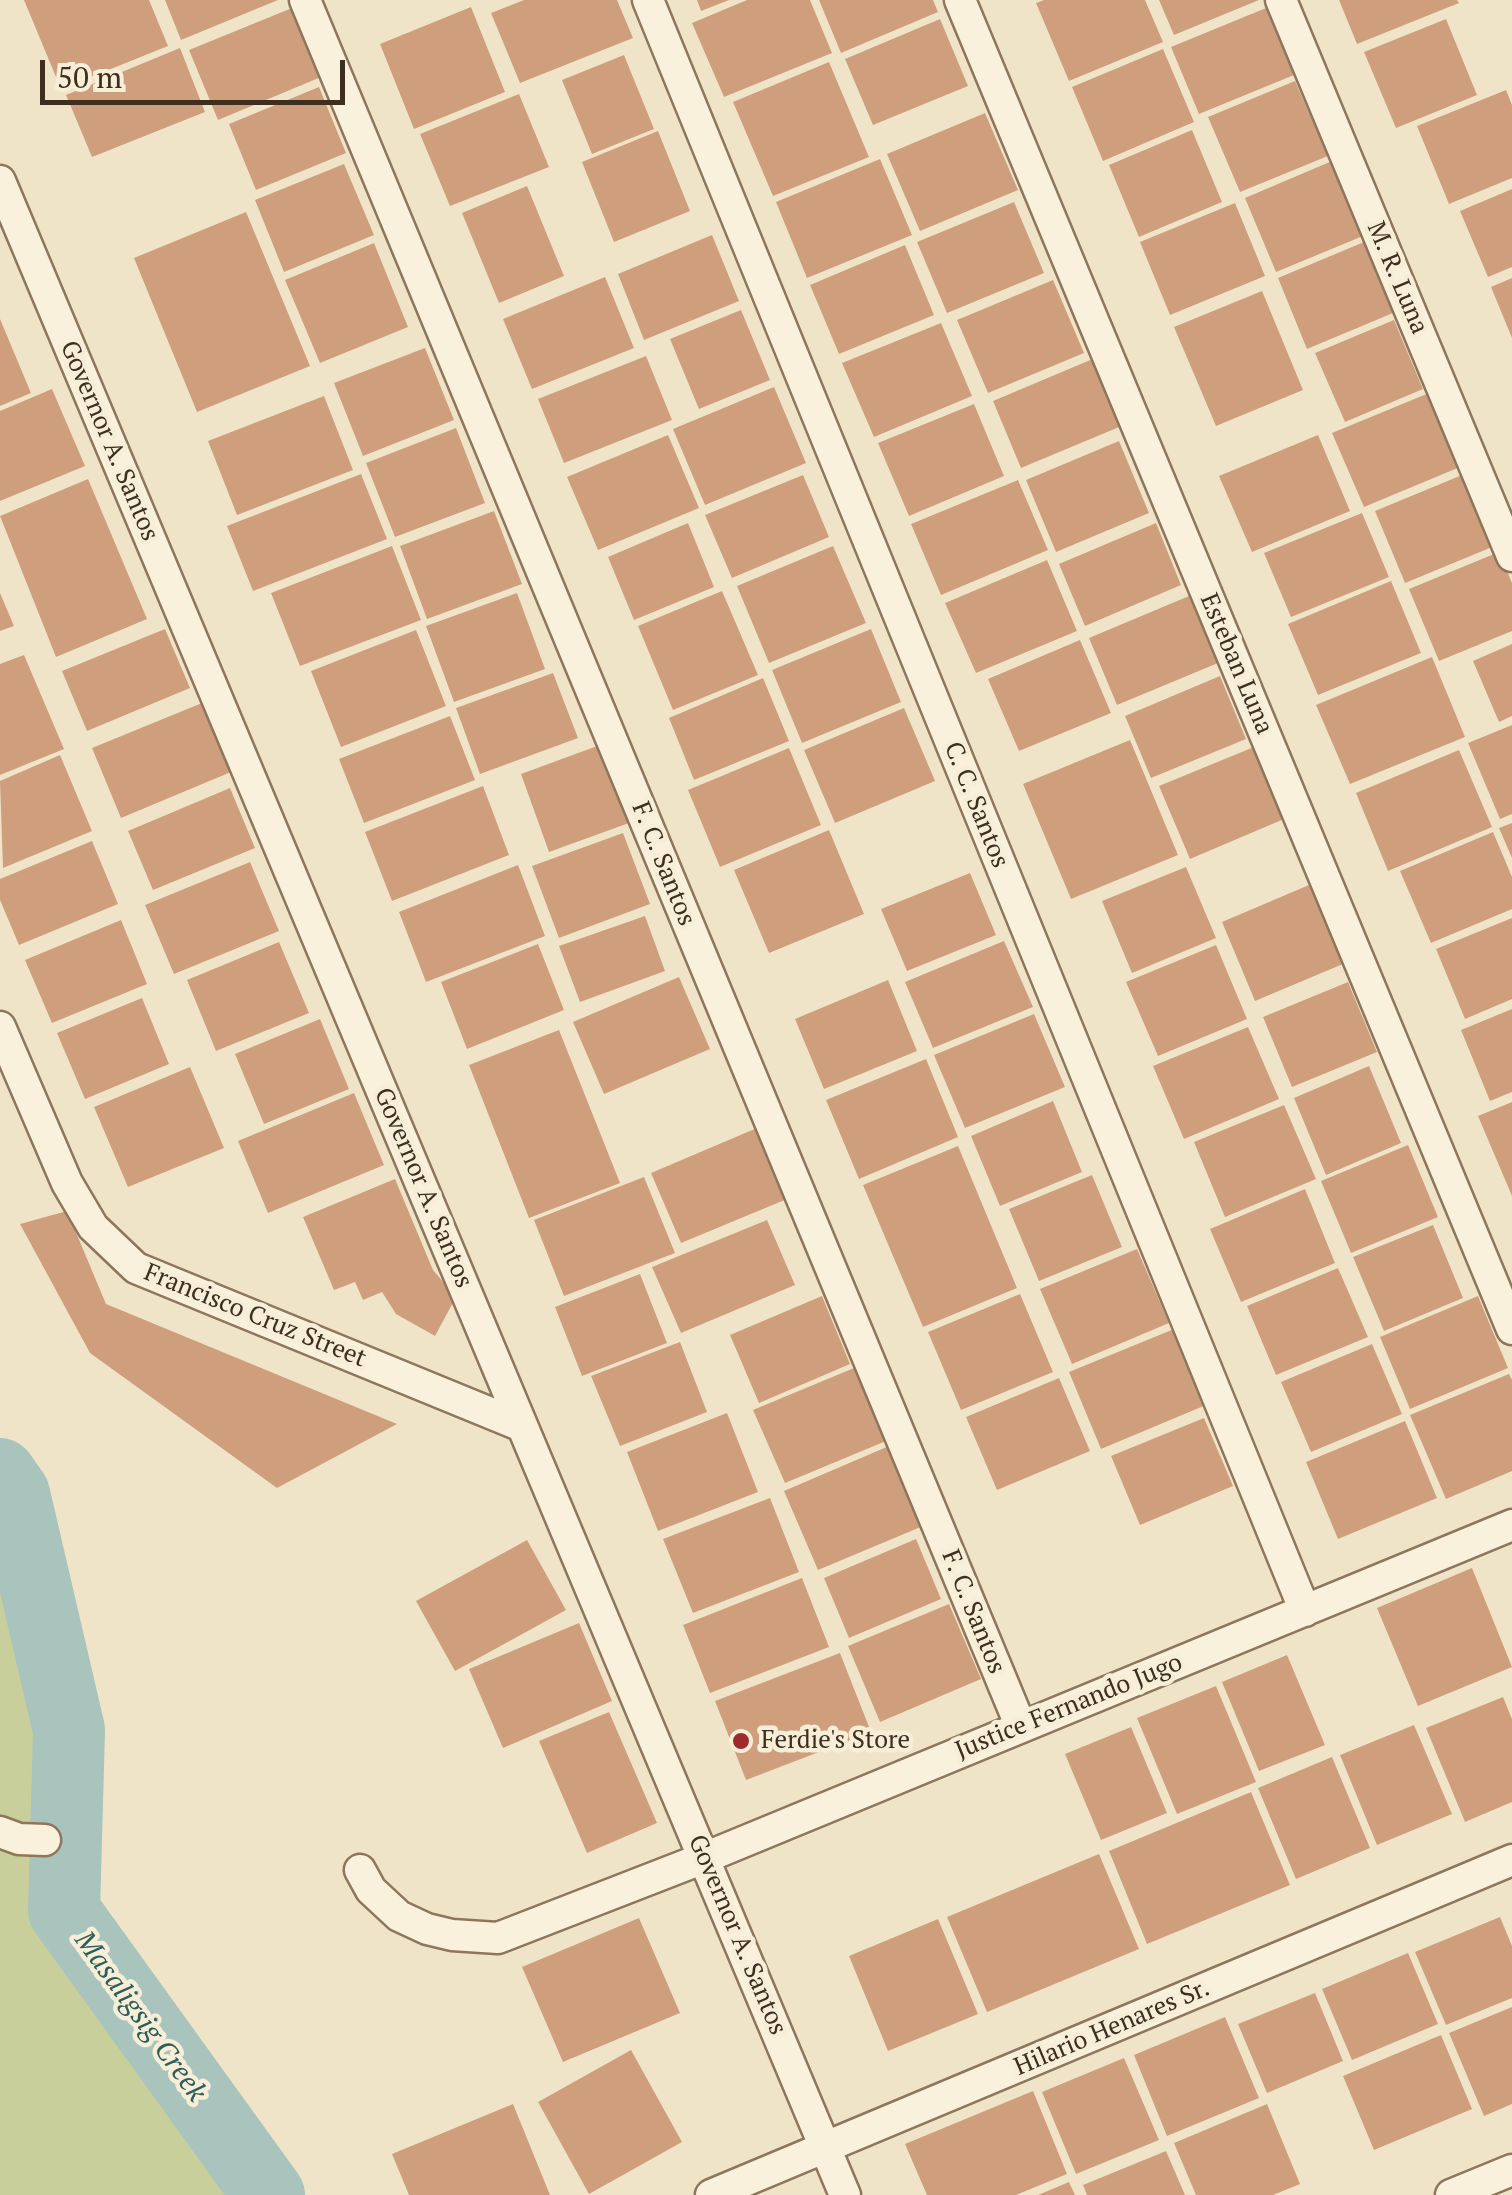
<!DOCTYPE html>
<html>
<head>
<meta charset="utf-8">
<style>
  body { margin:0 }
  #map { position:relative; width:1512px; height:2195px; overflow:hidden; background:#f0e4c8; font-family:"PT Serif",serif }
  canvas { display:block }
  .scale { position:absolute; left:40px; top:60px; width:305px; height:45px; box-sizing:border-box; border:5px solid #3d2e20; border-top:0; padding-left:12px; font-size:30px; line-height:35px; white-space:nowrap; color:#3d2e20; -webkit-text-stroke:8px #f7eed8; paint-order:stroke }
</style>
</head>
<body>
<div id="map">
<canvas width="1512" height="2195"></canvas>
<div class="scale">50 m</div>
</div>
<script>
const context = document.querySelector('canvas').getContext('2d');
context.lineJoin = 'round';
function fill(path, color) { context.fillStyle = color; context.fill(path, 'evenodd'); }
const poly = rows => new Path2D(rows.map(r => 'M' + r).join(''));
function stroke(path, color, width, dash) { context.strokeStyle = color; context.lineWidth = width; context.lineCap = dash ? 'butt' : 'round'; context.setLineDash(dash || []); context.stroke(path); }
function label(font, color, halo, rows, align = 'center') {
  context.font = font + ' "PT Serif",serif'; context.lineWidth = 9; context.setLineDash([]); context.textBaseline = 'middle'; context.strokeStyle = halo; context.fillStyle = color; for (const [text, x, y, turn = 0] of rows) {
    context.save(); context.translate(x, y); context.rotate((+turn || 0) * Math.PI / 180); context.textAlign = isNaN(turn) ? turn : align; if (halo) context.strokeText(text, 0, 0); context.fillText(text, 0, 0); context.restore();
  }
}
fill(poly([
  [0,1474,14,1494,69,1730,64,1911,269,2195,0,2195]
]), '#c9cf9b');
stroke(poly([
  [0,1474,14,1494,69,1730,64,1911,269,2195]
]), '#a9c4bc', 72);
fill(poly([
  [24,0,149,0,168,46,61,89],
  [165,0,278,0,181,40],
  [524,0,617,0,633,38,520,83,491,13],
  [697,0,729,0,701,11],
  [747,0,810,0,832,53,724,97,692,23],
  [819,0,933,0,938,12,841,53],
  [1044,0,1145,0,1163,42,1069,81,1036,3],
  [1159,0,1259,0,1174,35],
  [1339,0,1457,0,1459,3,1357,44],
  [471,7,505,92,414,129,380,44],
  [292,8,321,77,218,120,189,50],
  [1266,8,1294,75,1199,114,1171,47],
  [940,19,968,86,873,125,845,59],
  [1446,19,1477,95,1396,128,1364,52],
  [180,48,205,112,92,157,66,95],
  [1163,49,1194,122,1103,161,1072,87],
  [624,55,654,129,592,154,562,80],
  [829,62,869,157,773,196,733,102],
  [1295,81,1328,156,1240,192,1208,117],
  [319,87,346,153,256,190,229,124],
  [1506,90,1512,105,1512,178,1449,204,1417,126],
  [519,94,549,167,450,206,420,134],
  [985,113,1018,190,920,231,887,154],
  [1192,130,1222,202,1139,237,1109,165],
  [658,131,690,211,614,242,582,162],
  [880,159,912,235,807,278,776,202],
  [1332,161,1363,236,1276,272,1245,198],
  [344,164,374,235,284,272,255,200],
  [527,186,564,276,499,303,462,213],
  [1512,189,1512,267,1488,277,1460,211],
  [1014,202,1044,273,947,313,917,242],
  [1235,203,1265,276,1170,315,1140,242],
  [246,212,310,366,197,412,134,258],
  [712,235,739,301,644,340,618,274],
  [1364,242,1393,313,1307,349,1278,278],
  [374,243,408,327,320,363,285,280],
  [905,245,934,315,839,354,810,285],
  [605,277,634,348,532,389,503,319],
  [1512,278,1512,338,1491,287],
  [1053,280,1084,353,988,393,957,320],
  [1262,291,1303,390,1216,426,1174,327],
  [741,310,770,380,699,409,670,339],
  [0,319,31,393,0,406],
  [1394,320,1423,389,1345,422,1315,353],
  [941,323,972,396,874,437,842,363],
  [425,348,454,420,363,456,334,383],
  [646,356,672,420,564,463,538,399],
  [1095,358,1124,425,1021,468,993,401],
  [774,387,806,463,705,505,673,429],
  [52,389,85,466,0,501,0,411],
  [1429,393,1460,467,1364,507,1332,433],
  [324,396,353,470,237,515,208,441],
  [974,404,1004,476,909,516,878,443],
  [456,428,485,503,395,537,366,463],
  [668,435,699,508,598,550,567,477],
  [1318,435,1350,511,1252,552,1219,476],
  [1119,441,1149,513,1056,552,1026,480],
  [1467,473,1497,545,1405,583,1375,511],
  [361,474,387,539,253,591,227,526],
  [803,475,829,537,732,578,705,515],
  [88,479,147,619,56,657,0,516],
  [1018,480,1048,550,941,595,911,524],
  [494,511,522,584,427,619,400,546],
  [1362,513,1389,577,1291,617,1264,553],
  [688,523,714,587,634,620,608,557],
  [1156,523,1181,585,1085,626,1059,564],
  [392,546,421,620,300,666,271,593],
  [833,546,866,623,769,663,737,586],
  [1499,552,1512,583,1512,631,1439,661,1409,589],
  [1047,560,1077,631,976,673,945,603],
  [1391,581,1421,653,1318,695,1288,624],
  [722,591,758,675,673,710,638,626],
  [0,593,14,626,0,631],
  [517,593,545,669,454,702,426,626],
  [1189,596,1218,663,1117,705,1089,638],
  [165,629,190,688,87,731,62,671],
  [871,629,901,702,802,743,772,670],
  [416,630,446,706,341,747,311,671],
  [1080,640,1111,713,1019,751,988,679],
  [1512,644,1512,716,1499,722,1473,661],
  [24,655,64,749,0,775,0,664],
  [1432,657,1465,737,1350,784,1316,705],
  [553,673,578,738,480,774,456,708],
  [1220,676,1246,739,1151,778,1125,716],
  [763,678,789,741,694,780,669,718],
  [202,703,231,772,121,818,92,748],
  [904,708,935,781,835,823,804,750],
  [450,716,475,780,364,823,339,759],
  [1512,725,1512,814,1500,819,1468,743],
  [1130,740,1178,855,1071,899,1023,784],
  [600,745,629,823,549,852,521,774],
  [1254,747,1284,819,1190,859,1159,786],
  [789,748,821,825,720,867,688,790],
  [1459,750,1492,827,1388,871,1356,793],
  [60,755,92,831,3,868,0,781],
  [483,786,509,855,392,901,365,832],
  [230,788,255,848,153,890,128,831],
  [1512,823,1512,858,1499,828],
  [829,830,864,914,769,953,734,870],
  [1493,832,1512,877,1512,909,1431,943,1400,871],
  [623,833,650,904,559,938,532,866],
  [92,841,118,904,19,945,0,900,0,879],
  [250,862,279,931,174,974,145,905],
  [518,865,545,936,426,982,399,912],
  [1186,867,1216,938,1132,973,1102,901],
  [970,873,996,935,907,971,881,909],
  [1316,882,1350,961,1255,1001,1222,922],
  [645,916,665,971,580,1002,559,946],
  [1512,918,1512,999,1465,1019,1436,949],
  [121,920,147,984,52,1023,25,960],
  [1004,941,1033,1007,933,1048,905,982],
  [279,942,309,1013,216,1051,187,980],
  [538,944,564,1010,467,1049,441,982],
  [1216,945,1247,1019,1158,1056,1126,982],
  [679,977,710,1049,604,1094,573,1022],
  [888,980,917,1051,824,1089,795,1019],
  [1348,982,1377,1052,1292,1087,1263,1017],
  [142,998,169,1064,85,1099,57,1033],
  [1512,1009,1512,1092,1490,1101,1461,1030],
  [1034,1014,1065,1087,965,1128,934,1055],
  [320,1019,349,1089,264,1124,235,1054],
  [1248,1027,1279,1099,1184,1139,1153,1066],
  [559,1030,620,1183,529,1218,469,1065],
  [926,1059,958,1137,859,1179,826,1100],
  [1369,1066,1401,1143,1326,1175,1294,1098],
  [190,1067,224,1148,128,1187,94,1107],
  [354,1093,384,1165,268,1213,238,1141],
  [1053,1101,1082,1172,1000,1206,971,1136],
  [1512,1102,1512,1196,1478,1116],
  [1284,1105,1316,1179,1225,1217,1194,1142],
  [757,1128,787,1199,681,1243,651,1173],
  [1408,1145,1438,1217,1351,1253,1321,1181],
  [958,1146,1017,1288,923,1327,863,1185],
  [1092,1175,1122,1247,1039,1281,1009,1209],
  [644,1177,675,1253,564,1296,534,1220],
  [395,1179,433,1270,456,1297,435,1336,396,1314,382,1292,363,1300,355,1282,334,1290,303,1217],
  [1305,1189,1335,1263,1241,1302,1210,1229],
  [67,1211,106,1304,397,1424,277,1488,90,1353,20,1224],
  [767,1220,795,1285,681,1333,652,1267],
  [1433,1225,1463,1298,1384,1331,1353,1257],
  [1137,1249,1169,1323,1072,1364,1040,1289],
  [1338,1268,1368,1337,1276,1375,1247,1306],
  [640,1274,667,1343,582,1376,555,1307],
  [1020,1294,1053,1372,961,1410,928,1332],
  [822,1296,850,1364,759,1403,730,1335],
  [1478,1296,1508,1368,1410,1409,1380,1337],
  [1174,1329,1206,1405,1101,1449,1069,1372],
  [680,1342,707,1412,620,1446,591,1376],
  [1372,1344,1402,1414,1311,1452,1281,1382],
  [854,1368,886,1441,785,1483,753,1410],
  [1509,1374,1512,1380,1512,1471,1446,1499,1410,1415],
  [1059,1378,1090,1451,997,1490,966,1417],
  [727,1413,758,1492,658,1531,627,1452],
  [1204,1418,1233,1486,1140,1525,1111,1456],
  [1405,1421,1437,1498,1338,1539,1306,1462],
  [889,1446,923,1526,818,1570,784,1491],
  [770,1498,799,1572,693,1613,663,1539],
  [916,1539,941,1599,849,1638,824,1578],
  [527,1540,566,1610,455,1671,416,1601],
  [1472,1568,1512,1667,1418,1706,1377,1608],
  [802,1578,829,1647,710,1693,683,1625],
  [949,1604,981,1679,880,1722,848,1646],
  [579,1623,612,1701,503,1748,469,1669],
  [840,1653,871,1732,746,1780,715,1701],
  [1287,1655,1325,1745,1259,1771,1222,1682],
  [1216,1686,1256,1782,1177,1814,1137,1718],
  [1503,1697,1512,1719,1512,1802,1465,1822,1426,1728],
  [609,1712,657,1823,587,1853,539,1741],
  [1414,1725,1452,1814,1377,1845,1340,1755],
  [1131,1727,1167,1813,1101,1840,1065,1754],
  [1332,1757,1370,1848,1296,1879,1258,1788],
  [1251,1792,1290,1885,1147,1944,1109,1851],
  [1099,1854,1139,1949,987,2012,947,1917],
  [1500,1917,1512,1946,1512,1998,1446,2025,1415,1952],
  [639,1918,680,2013,563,2062,522,1967],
  [938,1919,978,2014,888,2051,849,1956],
  [1408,1953,1438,2024,1352,2060,1322,1989],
  [1315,1993,1343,2061,1267,2093,1238,2024],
  [1512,2007,1512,2104,1484,2116,1449,2033],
  [1225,2017,1259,2098,1167,2136,1134,2055],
  [1441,2035,1472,2109,1374,2150,1343,2076],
  [631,2050,682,2142,589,2194,538,2102],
  [1124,2058,1159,2140,1076,2174,1042,2092],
  [1033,2091,1067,2174,1016,2195,927,2195,905,2144],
  [513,2104,550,2195,409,2195,392,2154],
  [1267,2104,1300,2184,1273,2195,1196,2195,1174,2143],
  [1166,2151,1185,2195,1087,2195,1083,2185],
  [1069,2182,1075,2195,1038,2195]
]), '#cf9f7d');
const street = poly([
  [305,0,1021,1727],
  [648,0,1305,1611],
  [960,0,1512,1329],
  [1281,0,1512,556],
  [0,181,845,2195],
  [0,1027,67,1183,93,1227,136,1268,522,1426],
  [0,1832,19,1839,45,1840],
  [360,1870,371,1890,399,1916,427,1929,452,1935,498,1938,704,1858,1512,1525],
  [711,2195,1512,1860],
  [1451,2195,1512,2170]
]);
stroke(street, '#8d765c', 35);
stroke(street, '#faf1dc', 30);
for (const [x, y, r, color] of [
  [741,1741,10,"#9e2a2b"]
]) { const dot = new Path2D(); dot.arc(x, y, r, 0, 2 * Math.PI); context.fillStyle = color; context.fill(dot); stroke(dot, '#f7eed8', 4); }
label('25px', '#3d2e20', '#f7eed8', [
  ["M. R. Luna",1397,278,67],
  ["Governor A. Santos",109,441,67],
  ["Esteban Luna",1236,664,67],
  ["C. C. Santos",976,805,68],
  ["F. C. Santos",663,864,68],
  ["Governor A. Santos",423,1188,67],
  ["Francisco Cruz Street",255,1316,22],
  ["F. C. Santos",973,1612,68],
  ["Justice Fernando Jugo",1069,1707,-22],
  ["Governor A. Santos",737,1935,67],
  ["Hilario Henares Sr.",1112,2028,-23]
]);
label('25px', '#3d2e20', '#f7eed8', [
  ["Ferdie's Store",761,1741]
], 'left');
label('italic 28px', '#2f5d5a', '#f7eed8', [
  ["Masaligsig Creek",140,2017,54]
]);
</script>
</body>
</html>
